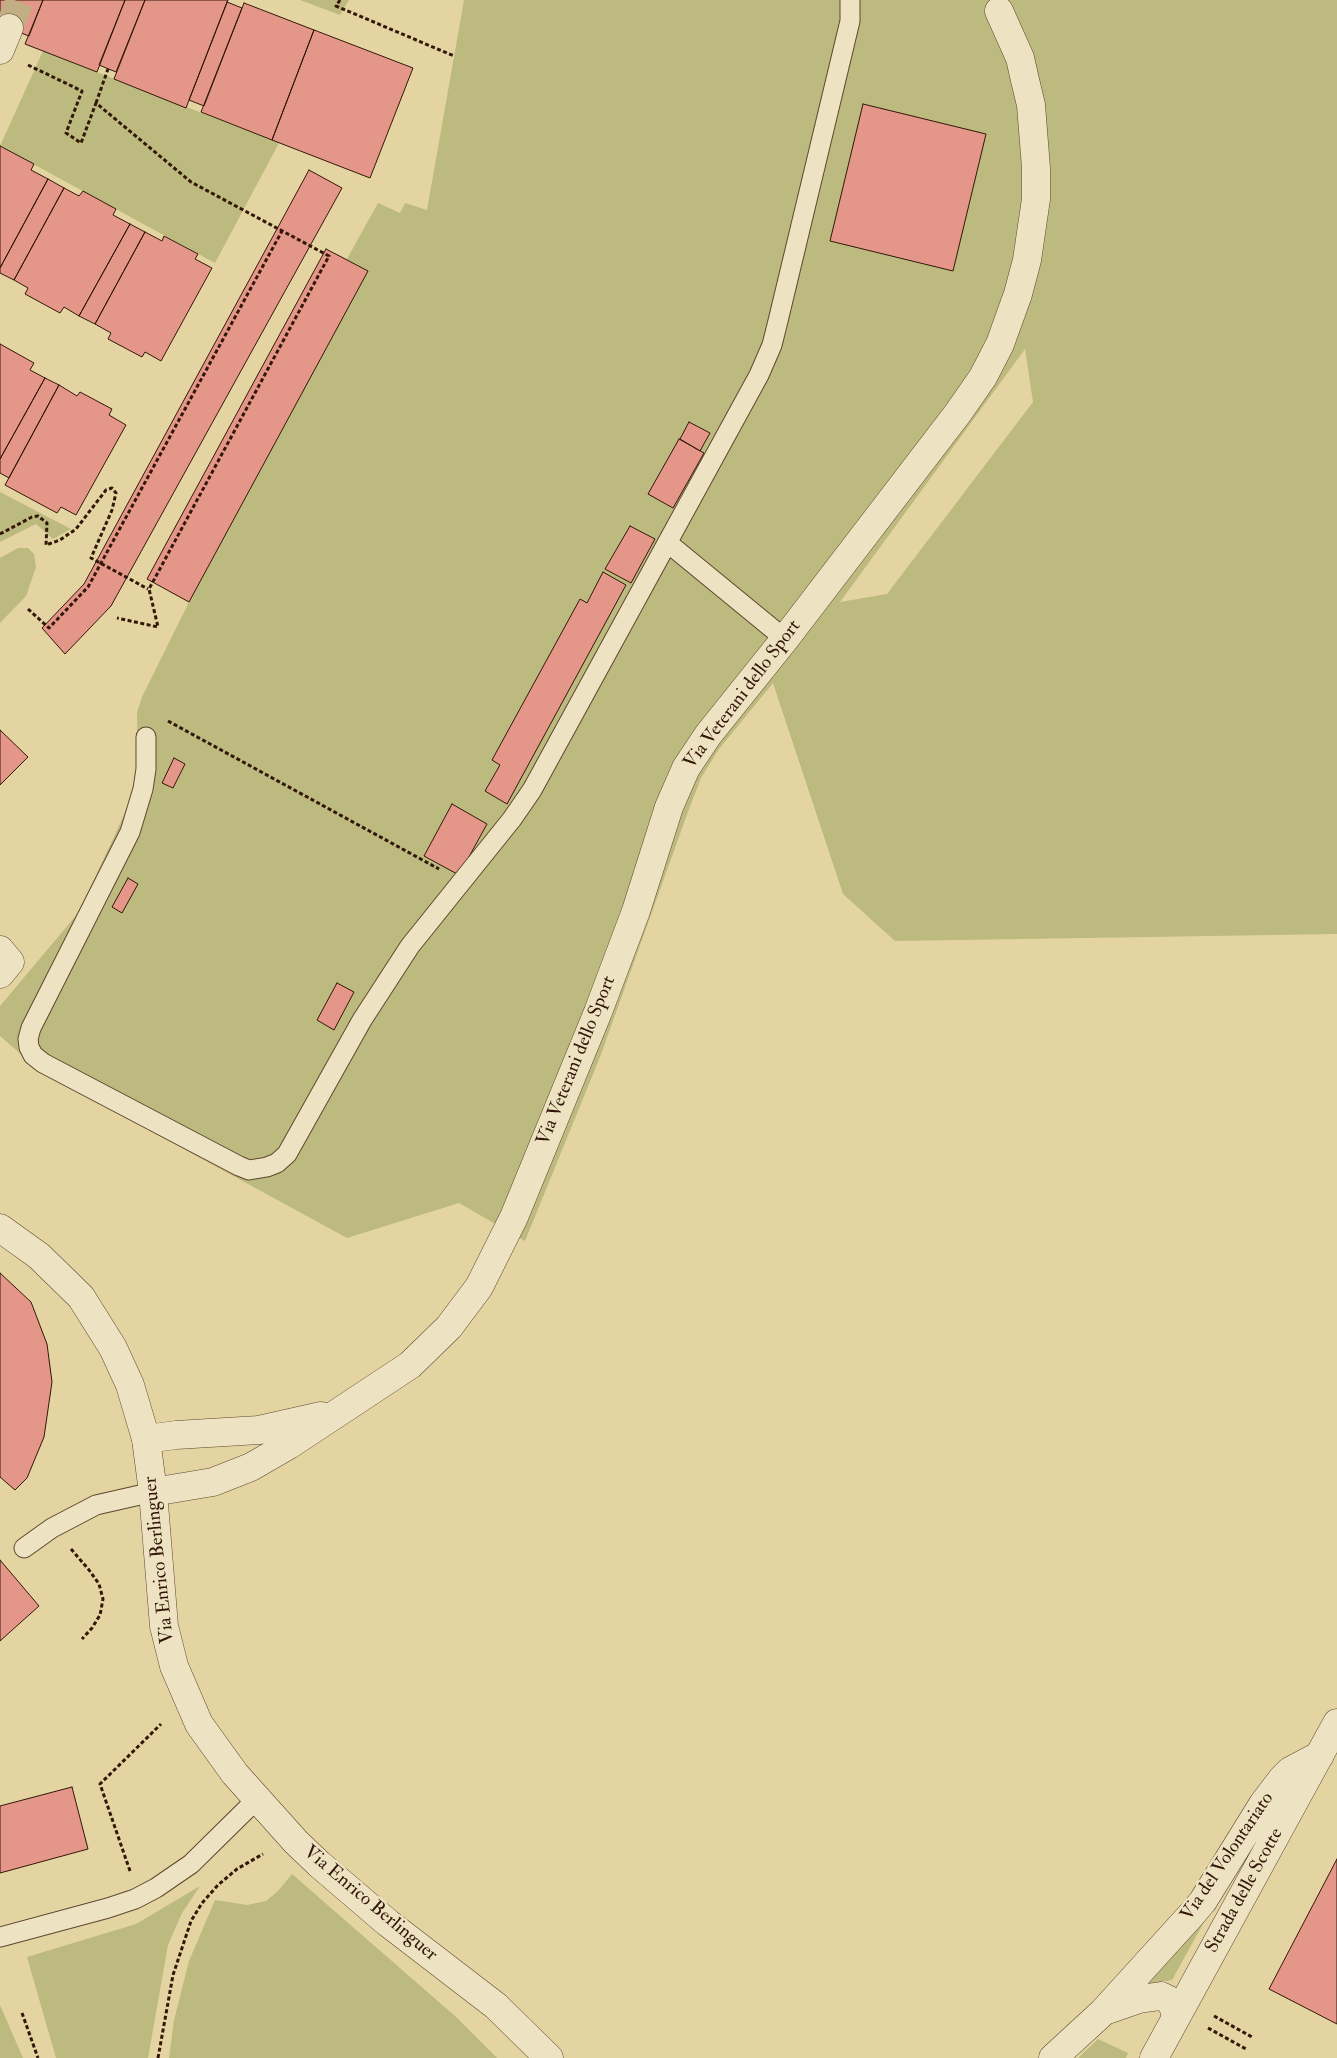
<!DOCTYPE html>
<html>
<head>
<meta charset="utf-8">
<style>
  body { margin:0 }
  canvas { display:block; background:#e4d4a1 }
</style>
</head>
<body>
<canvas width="1337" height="2058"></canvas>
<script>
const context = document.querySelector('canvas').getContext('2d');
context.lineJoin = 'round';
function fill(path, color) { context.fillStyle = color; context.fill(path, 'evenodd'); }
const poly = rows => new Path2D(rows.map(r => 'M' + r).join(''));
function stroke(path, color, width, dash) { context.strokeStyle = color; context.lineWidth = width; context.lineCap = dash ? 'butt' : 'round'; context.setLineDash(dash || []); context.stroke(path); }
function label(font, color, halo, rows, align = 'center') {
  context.font = font + ' "IM FELL Double Pica",serif'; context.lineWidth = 5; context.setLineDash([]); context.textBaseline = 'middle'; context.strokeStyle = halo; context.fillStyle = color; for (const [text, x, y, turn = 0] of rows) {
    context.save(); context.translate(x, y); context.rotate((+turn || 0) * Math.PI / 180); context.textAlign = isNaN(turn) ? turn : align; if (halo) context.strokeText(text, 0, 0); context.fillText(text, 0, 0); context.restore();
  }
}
fill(poly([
  [300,0,349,0,340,15],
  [464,0,1337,0,1337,934,895,941,843,894,773,683,719,749,701,778,689,809,600,1057,525,1241,459,1203,347,1238,39,1070,0,1036,0,1006,79,912,138,785,137,712,142,697,189,602,147,579,326,249,347,259,378,203,400,213,405,203,427,210],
  [1025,349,1033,402,887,594,840,602],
  [43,51,279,143,215,263,0,146],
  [0,492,71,529,53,539,36,524,0,542],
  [18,548,28,548,34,554,36,567,26,596,0,623,0,558],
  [292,1874,455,2016,497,2058,169,2058,174,2020,189,1961,215,1900,247,1905,266,1901,278,1891],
  [200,1886,182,1913,168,1945,148,2058,56,2058,27,1957,136,1924],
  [1208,1915,1172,1980,1137,1986],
  [0,2005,23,2058,0,2058],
  [1098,2039,1128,2053,1126,2058,1078,2058]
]), '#bcba7f');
const building = poly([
  [0,0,43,0,29,36,0,25,0,0],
  [43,0,125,0,97,72,25,44,43,0],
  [125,0,145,0,116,72,99,65,125,0],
  [145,0,228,0,186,108,114,79,145,0],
  [227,2,242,8,204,106,189,100,227,2],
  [244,3,314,30,272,140,201,112,244,3],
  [314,30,413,68,370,178,272,140,314,30],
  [863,104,986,134,953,271,830,241,863,104],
  [0,146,34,164,31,170,48,179,0,268,0,146],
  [309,170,342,188,111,606,65,654,42,628,84,584,309,170],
  [48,179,64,188,14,280,0,273,0,268,48,179],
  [64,188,79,196,83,191,116,209,113,215,130,224,79,316,64,307,60,313,25,294,28,288,14,280,64,188],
  [130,224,145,232,95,324,79,316,130,224],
  [145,232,162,241,164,236,198,254,195,259,212,268,161,361,145,352,142,357,108,339,111,333,95,324,145,232],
  [326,249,368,271,189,602,147,579,326,249],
  [0,344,34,363,30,370,45,378,0,459,0,344],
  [45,378,59,385,9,478,0,473,0,459,45,378],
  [59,385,77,396,80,392,112,409,109,415,126,425,76,515,61,507,57,513,5,485,59,385],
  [689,422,710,433,700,451,680,439,689,422],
  [679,439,704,453,673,508,648,494,679,439],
  [630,526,655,539,631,583,605,569,630,526],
  [603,572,626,585,507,804,485,791,500,765,492,760,580,599,587,603,603,572],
  [0,730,28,757,0,785,0,730],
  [174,758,185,764,173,788,162,783,174,758],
  [452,804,487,824,459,875,424,856,452,804],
  [128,878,138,884,122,913,112,907,128,878],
  [337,983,354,992,334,1030,317,1020,337,983],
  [0,1273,31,1302,47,1344,52,1382,44,1437,27,1478,15,1490,0,1477,0,1273],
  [0,1560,39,1606,0,1641,0,1560],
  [72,1787,88,1849,0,1873,0,1806,72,1787],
  [1337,1859,1337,2024,1269,1989,1337,1859]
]);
fill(building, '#e49789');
stroke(building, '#331709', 1);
stroke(poly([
  [9,28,20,0]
]), '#c1ae83', 28, [28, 14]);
const service = poly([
  [668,543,785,639],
  [146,737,146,769,143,789,130,832,31,1028,28,1039,29,1047,33,1055,43,1063,239,1166,249,1170,267,1167,277,1163,287,1154,362,1020,410,946,512,819,532,790,759,375,772,345,778,321,850,21,850,0],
  [24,1548,52,1528,96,1505,153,1492],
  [0,1937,108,1908,135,1899,156,1888,191,1864,257,1799]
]);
const minor = poly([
  [0,50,9,28],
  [0,950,10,962,0,974],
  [146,1439,176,1435,259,1430,321,1416],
  [153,1492,213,1482,251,1467,289,1445,410,1365,449,1327,479,1287,514,1217,598,1012,636,911,669,807,686,768,708,735,785,639,958,413,983,377,1000,344,1018,294,1027,260,1036,199,1036,168,1031,105,1025,80,1020,58,999,11]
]);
const tertiary = poly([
  [0,1228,39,1256,81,1297,113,1348,130,1385,146,1439,153,1492,164,1626,174,1666,199,1724,235,1774,296,1842,319,1864,388,1923,496,2006,549,2058],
  [1107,2010,1139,1999,1161,1996,1169,2000,1173,2006,1176,2016],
  [1053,2058,1103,2012,1192,1914,1203,1901,1263,1804,1282,1779,1290,1771,1320,1755],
  [1154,2058,1337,1723]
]);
stroke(service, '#5f462f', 21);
stroke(minor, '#5f462f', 29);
stroke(tertiary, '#5f462f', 29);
stroke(poly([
  [340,0,336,6,454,56],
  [28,65,82,91,66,133,81,143,96,103,191,182,329,256,149,589,158,627,117,618],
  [96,103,108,69],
  [0,534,32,517,38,516,47,523,46,545,60,540,76,529,106,490,112,488,116,493,112,510,91,558,148,589],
  [28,609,49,628,88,587,282,231],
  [168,721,439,869],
  [71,1549,89,1570,99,1584,103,1599,100,1615,92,1628,82,1639],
  [130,1871,100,1784,161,1724],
  [22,2013,38,2058],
  [1214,2016,1252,2037],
  [1208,2028,1246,2049],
  [158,2058,173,1975,191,1921,202,1903,218,1885,237,1869,263,1854]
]), '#331709', 3, [4, 2.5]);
stroke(service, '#ede3c2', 19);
stroke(minor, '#ede3c2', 28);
stroke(tertiary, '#ede3c2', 28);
label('19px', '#331709', '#ede3c2', [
  ["Via Veterani dello Sport",743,695,-53],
  ["Via Veterani dello Sport",577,1061,-68],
  ["Via Enrico Berlinguer",160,1560,-96],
  ["Via del Volontariato",1228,1857,-56],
  ["Strada delle Scotte",1245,1891,-61],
  ["Via Enrico Berlinguer",370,1904,40]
]);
</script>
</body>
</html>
